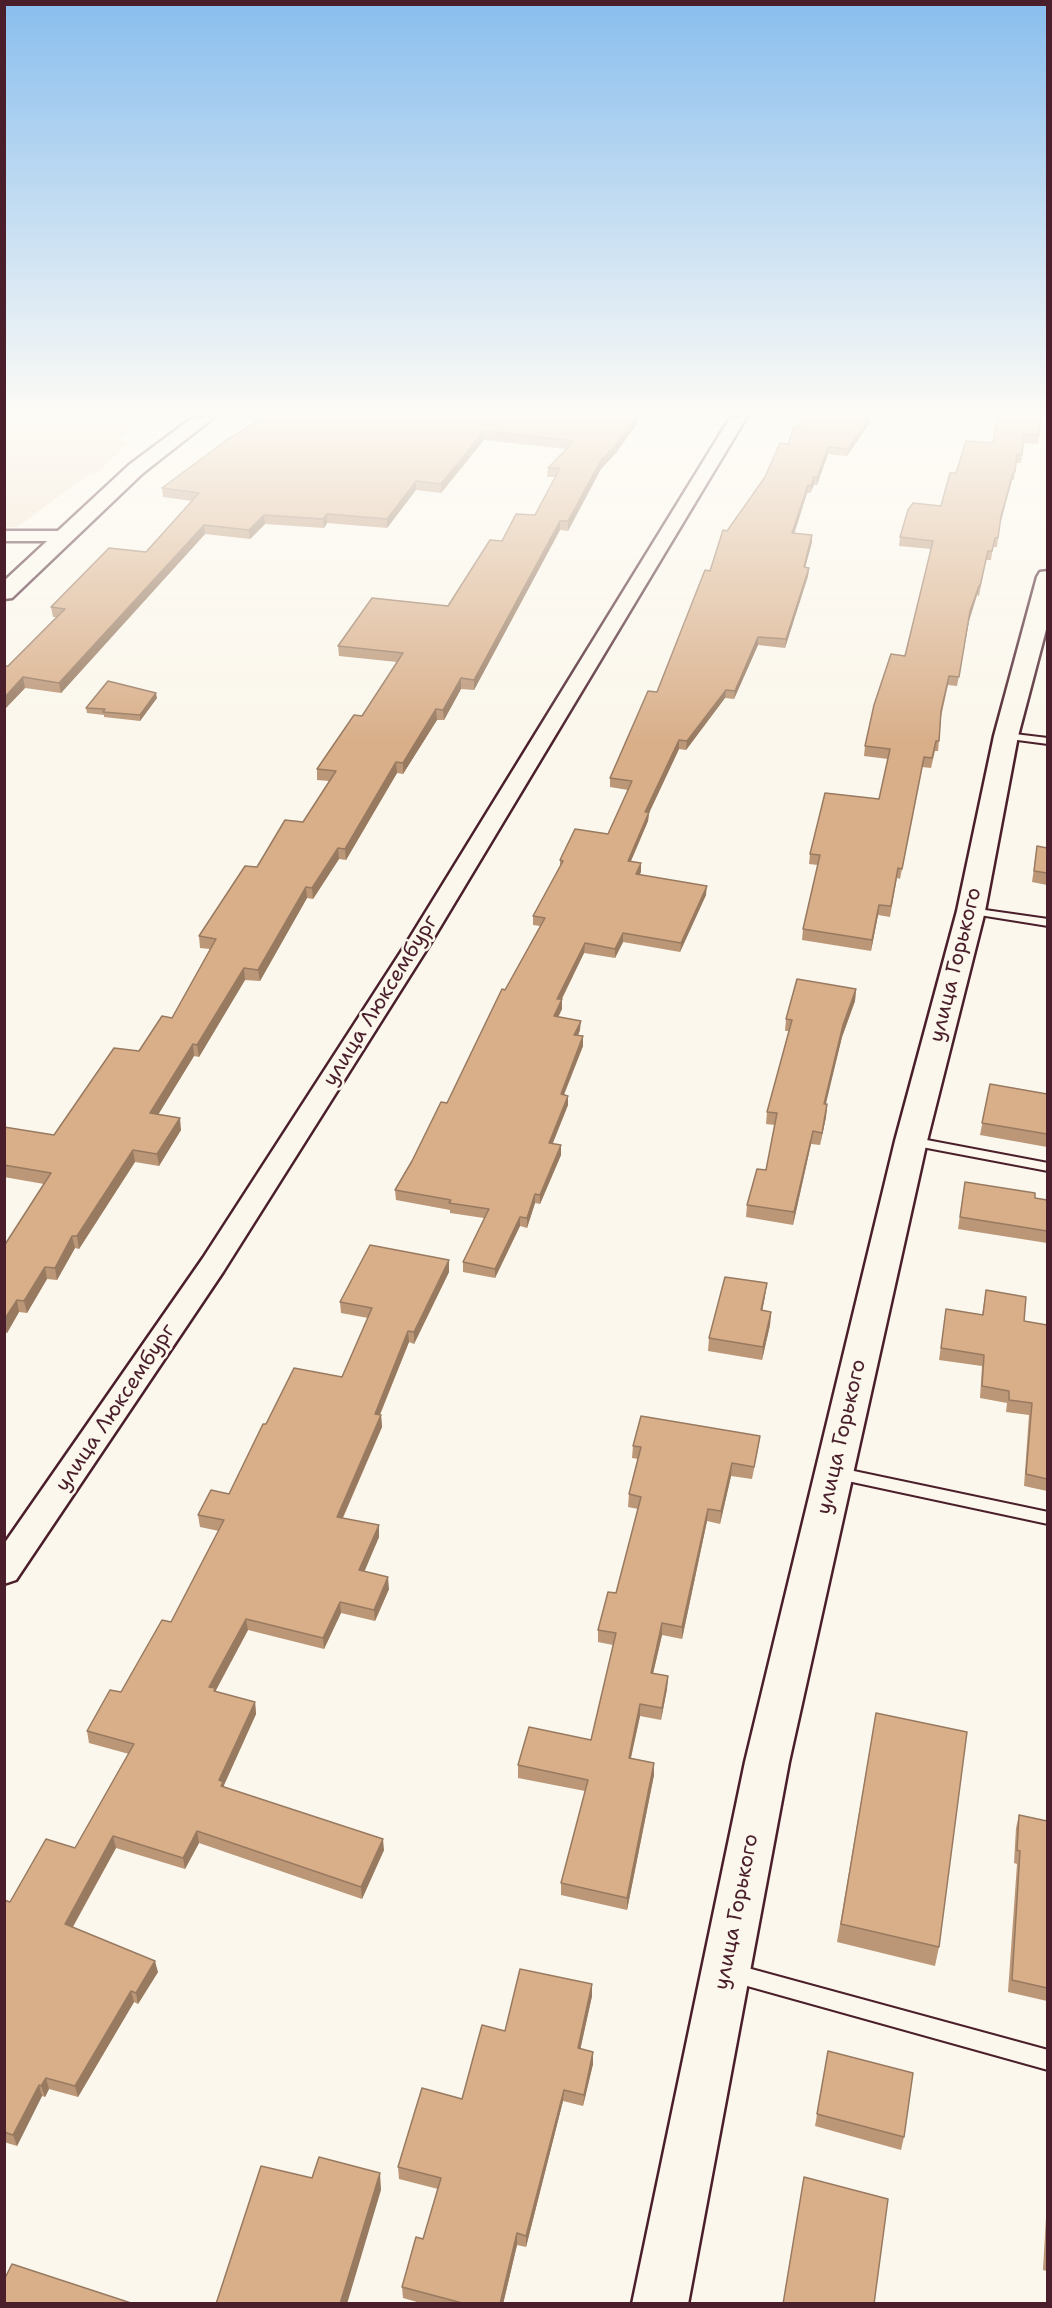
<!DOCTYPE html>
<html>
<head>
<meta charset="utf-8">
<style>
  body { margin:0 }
  #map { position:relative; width:1052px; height:2308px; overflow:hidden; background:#fbf7ec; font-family:"Shantell Sans",sans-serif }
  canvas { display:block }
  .frame { position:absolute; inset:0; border:6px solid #4a1f2b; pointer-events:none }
</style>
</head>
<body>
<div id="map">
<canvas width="1052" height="2308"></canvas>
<div class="frame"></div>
</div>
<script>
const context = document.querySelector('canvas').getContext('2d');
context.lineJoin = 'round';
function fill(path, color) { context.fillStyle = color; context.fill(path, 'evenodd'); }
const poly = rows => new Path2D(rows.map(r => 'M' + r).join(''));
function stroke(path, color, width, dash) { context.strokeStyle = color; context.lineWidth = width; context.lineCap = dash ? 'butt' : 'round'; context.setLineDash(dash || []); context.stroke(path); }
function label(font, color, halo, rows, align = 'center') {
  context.font = font + ' "Shantell Sans",sans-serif'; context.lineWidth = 5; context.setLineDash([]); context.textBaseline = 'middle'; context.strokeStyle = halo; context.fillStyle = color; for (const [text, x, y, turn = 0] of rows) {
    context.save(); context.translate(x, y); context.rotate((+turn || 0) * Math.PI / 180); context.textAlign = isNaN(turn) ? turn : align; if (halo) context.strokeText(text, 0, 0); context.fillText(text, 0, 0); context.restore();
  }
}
fill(poly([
  [5,418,150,418,116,441,130,442,95,474,89,474,17,527,5,527]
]), '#f1e1cf');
const service = poly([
  [1006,733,1048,738,1048,744,1002,738,1001,736,1006,733],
  [971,908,1048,919,1048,926,967,913,965,911,971,908],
  [911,1137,1048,1163,1048,1171,906,1144,904,1141,906,1138,911,1137],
  [835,1467,1048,1512,1048,1524,829,1477,827,1473,829,1469,835,1467],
  [733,1964,1048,2050,1048,2070,733,1982,726,1980,723,1973,726,1966,733,1964]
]);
const minor = poly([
  [730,418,746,418,430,944,223,1272,16,1580,4,1584,4,1544,203,1258,406,944,730,418],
  [4,531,62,531,68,532,71,536,68,540,62,541,4,541,4,531]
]);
const tertiary = poly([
  [192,418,213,418,143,473,12,598,4,599,4,581,129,465,192,418],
  [1048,571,1048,622,1018,736,985,911,927,1141,789,1762,688,2304,632,2304,745,1762,895,1141,957,911,994,736,1037,577,1040,572,1048,571]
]);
stroke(service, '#4a1f2b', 4);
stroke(minor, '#4a1f2b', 5);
stroke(tertiary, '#4a1f2b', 5);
fill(service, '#fbf7ec');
fill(minor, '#fbf7ec');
fill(tertiary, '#fbf7ec');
fill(poly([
  [263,418,641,418,616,453,601,469,568,531,560,530,474,690,461,689,444,720,437,720,403,774,397,773,346,860,339,859,313,899,307,898,260,981,245,980,199,1057,194,1056,158,1114,181,1130,159,1166,135,1162,79,1249,75,1248,57,1280,47,1279,27,1313,19,1312,7,1333,4,1332,4,1246,44,1184,4,1177,4,1127,54,1135,172,1018,210,949,200,948,199,936,257,867,303,822,329,781,317,780,317,769,362,716,397,662,339,656,338,646,448,606,502,541,535,515,555,477,547,477,548,468,566,449,484,440,441,493,416,490,387,528,327,523,324,528,265,524,250,539,205,534,61,693,25,688,4,710,4,666,8,666,56,617,53,617,51,607,146,552,192,501,163,497,162,488],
  [997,418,1039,435,1038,444,1023,443,1021,463,1016,463,1014,480,1012,480,1000,524,997,547,993,547,991,560,986,560,979,596,977,595,969,621,957,686,948,685,941,717,938,751,935,751,931,768,922,767,900,879,897,878,890,917,878,915,871,951,802,940,803,929,818,865,809,864,810,854,879,799,888,759,864,756,865,746,905,656,931,549,899,546,900,537,941,506,956,473,993,443],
  [869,424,847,456,828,454,817,485,814,485,810,493,807,493,794,533,812,535,812,542,805,568,809,568,808,576,785,648,758,645,734,699,725,698,686,750,679,749,649,813,648,821,631,861,641,872,639,875,706,895,680,952,623,942,615,958,584,953,562,999,562,1009,558,1017,580,1030,578,1036,583,1046,564,1095,568,1096,568,1105,552,1144,561,1155,540,1204,535,1203,527,1228,520,1226,495,1278,463,1272,463,1262,484,1218,450,1213,450,1210,396,1200,395,1190,447,1103,505,990,540,926,533,925,533,916,560,868,560,860,608,834,628,790,610,787,610,778,657,692,727,531,799,427],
  [157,698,140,721,104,717,104,715,87,713,86,708],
  [1037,846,1047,848,1047,885,1032,882],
  [856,989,855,1001,842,1037,825,1104,827,1104,826,1117,820,1145,811,1144,793,1225,746,1217,747,1205,766,1170,775,1125,766,1124,767,1112,789,1031,785,1031,786,1019],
  [990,1084,1047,1094,1047,1147,980,1135],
  [963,1194,1035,1198,1047,1200,1047,1243,958,1229],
  [449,1272,414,1344,409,1342,380,1415,381,1415,382,1427,343,1518,379,1537,364,1571,389,1589,375,1621,341,1613,324,1649,248,1630,216,1690,216,1692,255,1702,256,1714,224,1785,224,1787,384,1850,362,1899,199,1843,185,1869,116,1848,73,1927,158,1972,138,2004,134,2002,78,2097,49,2089,45,2097,42,2096,17,2146,4,2142,4,1900,10,1902,75,1848,129,1754,89,1743,87,1731,121,1692,171,1622,219,1531,200,1527,198,1515,229,1494,266,1424,342,1377,368,1318,341,1313,340,1302],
  [986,1290,1024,1321,1047,1325,1047,1491,1024,1486,1029,1415,1006,1412,1007,1403,980,1398,982,1366,939,1360,946,1309,982,1315],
  [765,1296,762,1311,771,1312,770,1325,762,1360,708,1351,709,1338],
  [760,1436,758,1449,752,1479,731,1476,720,1524,707,1521,682,1639,662,1635,653,1674,668,1676,667,1689,661,1720,640,1716,631,1758,654,1763,654,1775,627,1910,561,1895,561,1883,585,1791,518,1778,518,1765,591,1740,613,1645,598,1642,598,1630,616,1593,638,1509,628,1507,629,1494,638,1459,632,1458,633,1446],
  [876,1713,939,1947,935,1966,837,1942],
  [1019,1815,1047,1821,1047,2001,1008,1992,1017,1864,1014,1863,1016,1828],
  [592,1984,592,1996,580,2049,593,2064,583,2106,563,2101,526,2247,517,2245,503,2304,424,2304,403,2298,402,2287,423,2239,438,2189,399,2179,398,2167,462,2099,505,2031],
  [828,2051,904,2137,901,2150,815,2126],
  [1047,2200,1047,2271,1043,2270]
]), '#bb9677');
fill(poly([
  [635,418,641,418,616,453,601,469,568,531,568,521,601,460],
  [870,418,869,424,847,456,848,449],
  [484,431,484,440,441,493,441,484],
  [828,447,828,454,817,485,817,478],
  [1013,472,1012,480,1000,525,1001,516],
  [814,477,814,485,810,493,811,486],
  [416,481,416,490,387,528,387,519],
  [808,485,807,493,792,541,792,533],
  [327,514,327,523,324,528,323,519],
  [264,515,265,524,250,539,249,530],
  [560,521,560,530,474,690,474,680],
  [204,525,205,534,61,693,59,683],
  [812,535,812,542,803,575,804,567],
  [809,568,808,576,785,648,786,639],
  [979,586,977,595,969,621,957,686,970,611],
  [758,637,758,645,734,699,735,691],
  [23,677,25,688,4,710,4,698],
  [461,678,461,689,444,720,443,710],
  [726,690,725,698,686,750,687,741],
  [156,693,157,698,140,721,140,715],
  [436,709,437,720,403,774,403,763],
  [679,740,679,749,649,813,648,821,627,870,628,861,645,812],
  [396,762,397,773,346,860,345,849],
  [338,848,339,859,313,899,312,888],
  [641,863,641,872,635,883,636,874],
  [707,886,706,895,680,952,681,943],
  [306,887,307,898,260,981,258,970],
  [879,905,878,915,871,951,872,940],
  [623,933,623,942,615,958,615,949],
  [585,943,584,953,557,1008,557,999],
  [244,968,245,980,199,1057,197,1045],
  [856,989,855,1001,842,1037,823,1116,824,1104,843,1025],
  [562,999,562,1009,554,1026,554,1016],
  [581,1021,580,1030,574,1044,574,1035],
  [583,1036,583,1046,560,1104,561,1094],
  [193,1044,194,1056,152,1125,150,1113],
  [568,1096,568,1105,549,1153,549,1143],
  [827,1104,826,1117,820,1145,822,1133],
  [180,1118,181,1130,159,1166,157,1154],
  [813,1131,811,1144,793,1225,794,1212],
  [561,1145,561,1155,540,1204,540,1195],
  [133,1150,135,1162,79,1249,77,1236],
  [535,1194,535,1203,527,1228,527,1218],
  [520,1217,520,1226,495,1278,495,1269],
  [72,1236,75,1248,57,1280,55,1268],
  [449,1260,449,1272,414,1344,414,1332],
  [45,1267,47,1279,27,1313,24,1301],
  [767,1283,765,1296,760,1323,761,1310],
  [17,1300,19,1312,7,1333,4,1320],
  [771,1312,770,1325,762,1360,763,1347],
  [408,1331,409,1342,375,1426,375,1414],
  [381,1415,382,1427,338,1528,337,1517],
  [732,1463,731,1476,720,1524,721,1511],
  [708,1509,707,1521,682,1639,682,1627],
  [379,1525,379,1537,360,1582,359,1570],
  [388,1577,389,1589,375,1621,374,1610],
  [340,1602,341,1613,324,1649,323,1638],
  [246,1619,248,1630,216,1690,217,1700,209,1687],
  [662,1623,662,1635,650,1686,651,1673],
  [668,1676,667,1689,661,1720,662,1708],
  [255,1702,256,1714,224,1785,225,1793,219,1780],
  [640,1704,640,1716,628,1770,629,1758],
  [654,1763,654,1775,627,1910,627,1898],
  [197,1831,199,1843,185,1869,183,1858],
  [113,1836,116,1848,68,1935,65,1924],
  [383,1839,384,1850,362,1899,361,1887],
  [155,1961,158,1972,138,2004,136,1993],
  [592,1984,592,1996,578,2060,578,2048],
  [131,1991,134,2002,78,2097,75,2086],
  [593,2052,593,2064,583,2106,584,2095],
  [46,2078,49,2089,45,2097,41,2086],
  [39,2085,42,2096,17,2146,13,2135],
  [564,2090,563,2101,526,2247,526,2236],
  [380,2173,381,2190,347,2304,340,2304],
  [517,2233,517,2245,503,2304,500,2304]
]), '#987a61');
const building = poly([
  [263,418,635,418,616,445,601,460,568,521,560,521,474,680,461,678,443,710,436,709,403,763,396,762,345,849,338,848,312,888,306,887,258,970,244,968,197,1045,193,1044,150,1113,180,1118,157,1154,133,1150,77,1236,72,1236,55,1268,45,1267,24,1301,17,1300,4,1320,4,1246,51,1173,4,1165,4,1127,54,1135,114,1048,139,1051,162,1016,172,1018,216,939,199,936,245,866,257,867,285,820,303,822,336,771,317,769,354,715,362,716,403,653,338,646,372,598,448,606,490,540,502,541,516,514,535,515,560,468,548,468,574,441,484,431,441,484,416,481,387,519,327,514,323,519,264,515,249,530,204,525,59,683,23,677,4,698,4,666,8,666,65,609,51,607,109,548,146,552,199,493,162,488,228,439,263,418],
  [803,418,869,418,848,449,828,447,817,478,814,477,811,486,808,485,792,533,812,535,804,567,809,568,786,639,758,637,735,691,726,690,687,741,679,740,645,812,649,812,628,861,641,863,636,874,707,886,681,943,623,933,615,949,585,943,557,999,562,999,554,1016,581,1021,574,1035,583,1036,561,1094,568,1096,549,1143,561,1145,540,1195,535,1194,527,1218,520,1217,495,1269,463,1262,489,1209,449,1203,451,1200,395,1190,412,1161,441,1102,447,1103,502,989,505,990,545,918,533,916,563,861,560,860,575,829,608,834,632,781,610,778,648,691,657,692,705,570,710,571,723,530,727,531,765,477,780,443,788,444,794,427,799,427,803,418],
  [997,418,1040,418,1039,435,1024,434,1022,455,1017,454,1015,472,1013,472,1001,516,998,538,995,538,992,551,988,551,980,586,979,586,970,611,959,677,949,676,941,711,939,741,936,741,932,758,924,757,902,869,898,868,891,906,879,905,872,940,803,929,820,855,810,854,825,793,879,799,890,749,865,746,874,705,891,654,905,656,933,541,900,537,908,510,913,503,941,506,950,473,956,473,966,441,993,443,997,418],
  [108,681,156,693,140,715,103,712,105,709,86,708,108,681],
  [1037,846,1047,848,1047,873,1034,871,1037,846],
  [797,979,856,989,843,1025,824,1104,827,1104,822,1133,813,1131,794,1212,747,1205,757,1169,766,1170,777,1113,767,1112,792,1020,786,1019,797,979],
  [990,1084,1047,1094,1047,1134,982,1123,990,1084],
  [965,1182,1035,1193,1035,1198,1047,1200,1047,1231,960,1217,965,1182],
  [370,1245,449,1260,414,1332,408,1331,375,1414,381,1415,337,1517,379,1525,359,1570,388,1577,374,1610,340,1602,323,1638,246,1619,209,1687,215,1688,214,1691,255,1702,219,1780,223,1782,221,1786,383,1839,361,1887,197,1831,183,1858,113,1836,65,1924,155,1961,136,1993,131,1991,75,2086,46,2078,41,2086,39,2085,13,2135,4,2132,4,1900,10,1902,46,1839,75,1848,134,1744,87,1731,110,1690,121,1692,162,1620,171,1622,224,1520,198,1515,211,1490,229,1494,263,1424,266,1424,294,1368,342,1377,372,1308,340,1302,370,1245],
  [725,1277,767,1283,761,1310,771,1312,763,1347,709,1338,725,1277],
  [986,1290,1026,1297,1024,1321,1047,1325,1047,1479,1026,1474,1032,1403,1009,1400,1009,1391,982,1386,984,1355,941,1348,946,1309,983,1315,986,1290],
  [641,1416,760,1436,754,1467,732,1463,721,1511,708,1509,682,1627,662,1623,651,1673,668,1676,662,1708,640,1704,629,1758,654,1763,627,1898,561,1883,588,1780,518,1765,529,1727,591,1740,616,1633,598,1630,608,1592,616,1593,641,1497,629,1494,641,1447,633,1446,641,1416],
  [876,1713,967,1732,939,1947,841,1924,876,1713],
  [1019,1815,1047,1821,1047,1988,1012,1980,1020,1851,1017,1850,1019,1815],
  [520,1969,592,1984,578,2048,593,2052,584,2095,564,2090,526,2236,517,2233,500,2304,466,2304,402,2287,416,2237,423,2239,441,2178,398,2167,422,2088,462,2099,482,2025,505,2031,520,1969],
  [828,2051,913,2073,904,2137,817,2114,828,2051],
  [319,2157,380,2173,340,2304,216,2304,261,2166,312,2178,319,2157],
  [804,2177,888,2199,874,2304,783,2304,804,2177],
  [12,2264,134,2304,4,2304,4,2280,12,2264]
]);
fill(building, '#d9af8a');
stroke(building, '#987a61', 1.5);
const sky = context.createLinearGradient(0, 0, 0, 741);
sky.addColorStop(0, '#89beee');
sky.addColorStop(0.56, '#fdfbf6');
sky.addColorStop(1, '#fdfbf600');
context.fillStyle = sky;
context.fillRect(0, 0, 1052, 741);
label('21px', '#4a1f2b', '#fbf7ec', [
  ["улица Горького",956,965,-76],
  ["улица Люксембург",381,1001,-58],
  ["улица Люксембург",116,1408,-56],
  ["улица Горького",842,1437,-77],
  ["улица Горького",737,1912,-79]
]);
</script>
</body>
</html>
